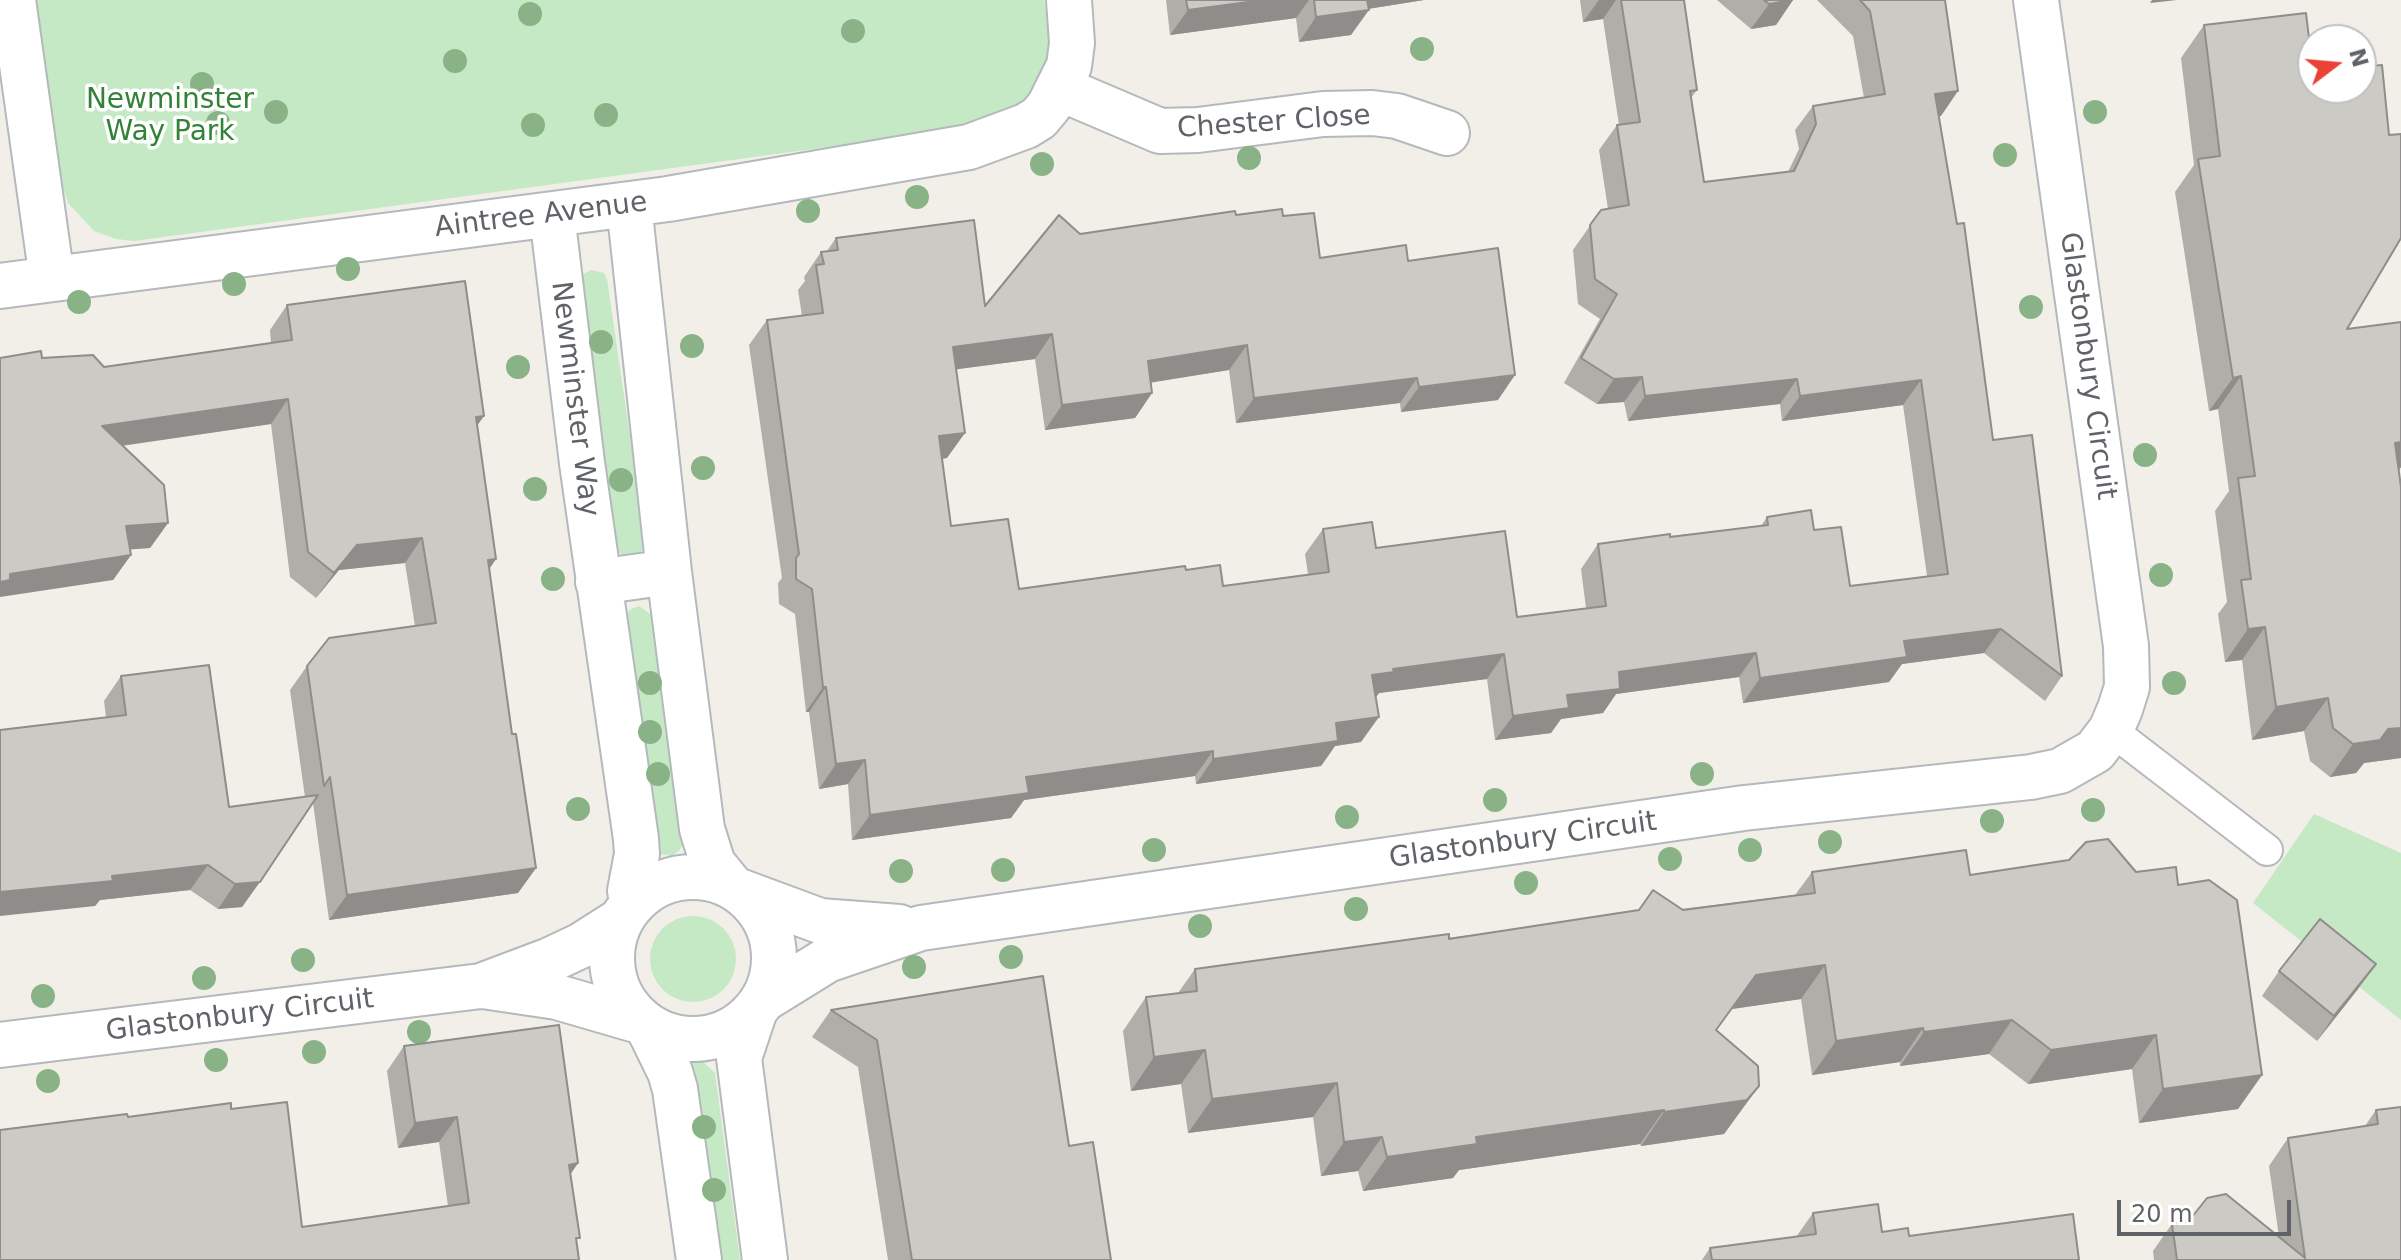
<!DOCTYPE html>
<html>
<head>
<meta charset="utf-8">
<style>
  body { margin:0 }
  #map { position:relative; width:2401px; height:1260px; overflow:hidden; background:#f1efe8; font-family:"DejaVu Sans",sans-serif }
  canvas { display:block }
  .north { position:absolute; left:2297px; top:24px; width:80px; height:80px; box-sizing:border-box; background:#fff; border:2px solid #bfc1c3; border-radius:50%; rotate:74deg; font-size:22px; font-weight:700; line-height:32px; text-align:center; color:#5f6368 }
  .north::after { content:''; display:block; margin:auto; width:28px; height:36px; background:#ea4335; clip-path:polygon(50% 0,100% 100%,50% 72%,0 100%) }
  .scale { position:absolute; left:2117px; top:1200px; width:174px; height:36px; box-sizing:border-box; border:4px solid #5f6368; border-top:0; padding-left:10px; font-size:24px; line-height:28px; white-space:nowrap; color:#5f6368; -webkit-text-stroke:6px #fff; paint-order:stroke }
</style>
</head>
<body>
<div id="map">
<canvas width="2401" height="1260"></canvas>
<div class="north">N</div>
<div class="scale">20 m</div>
</div>
<script>
const context = document.querySelector('canvas').getContext('2d');
context.lineJoin = 'round';
function fill(path, color) { context.fillStyle = color; context.fill(path, 'evenodd'); }
const poly = rows => new Path2D(rows.map(r => 'M' + r).join(''));
function stroke(path, color, width, dash) { context.strokeStyle = color; context.lineWidth = width; context.lineCap = dash ? 'butt' : 'round'; context.setLineDash(dash || []); context.stroke(path); }
function label(font, color, halo, rows, align = 'center') {
  context.font = font + ' "DejaVu Sans",sans-serif'; context.lineWidth = 7; context.setLineDash([]); context.textBaseline = 'middle'; context.strokeStyle = halo; context.fillStyle = color; for (const [text, x, y, turn = 0] of rows) {
    context.save(); context.translate(x, y); context.rotate((+turn || 0) * Math.PI / 180); context.textAlign = isNaN(turn) ? turn : align; if (halo) context.strokeText(text, 0, 0); context.fillText(text, 0, 0); context.restore();
  }
}
fill(poly([
  [34,0,1044,0,1050,38,1050,63,1024,109,946,131,134,241,116,239,94,231,68,203,58,171],
  [591,270,604,273,607,279,645,539,642,551,633,558,623,557,615,546,580,287,582,275],
  [639,606,653,616,685,841,679,851,671,856,661,854,655,846,625,615,631,609],
  [2314,814,2401,853,2401,1020,2253,903],
  '650 959a43 43 0 1 1 86 0a43 43 0 1 1-86 0Z',
  [693,1060,702,1061,715,1073,740,1260,708,1260,686,1070]
]), '#c5e8c5');
const service = poly([
  [2111,730,2267,850]
]);
const minor = poly([
  [13,0,52,279],
  [1059,88,1160,131,1198,130,1323,114,1372,113,1397,116,1447,133],
  [629,205,669,572,702,829,713,864,731,886],
  [552,215,582,463,636,839,637,854,630,891,635,900],
  [0,286,668,199,969,147,1026,126,1039,118,1049,106,1069,66,1072,43,1069,0],
  [598,582,669,572],
  '612 958a81 81 0 1 1 162 0a81 81 0 1 1-162 0Z',
  [739,891,820,921,899,927],
  [483,986,557,997,643,1022],
  [764,999,827,960,921,928,1744,808,2031,777,2060,771,2095,751,2111,730,2120,709,2127,687,2126,646,2036,0],
  [754,1013,739,1058,765,1260],
  [647,1025,670,1072,675,1089,699,1260],
  [0,1045,481,986,550,960,580,946,621,920]
]);
stroke(service, '#b5b8bc', 34);
stroke(minor, '#b5b8bc', 48);
stroke(service, '#fff', 30);
stroke(minor, '#fff', 44);
context.fillStyle = '#89b387';
for (const [x, y] of [
  [530,14],
  [853,31],
  [1422,49],
  [455,61],
  [202,84],
  [276,112],
  [2095,112],
  [606,115],
  [218,123],
  [533,125],
  [2005,155],
  [1249,158],
  [1042,164],
  [917,197],
  [808,211],
  [348,269],
  [234,284],
  [79,302],
  [2031,307],
  [601,342],
  [692,346],
  [518,367],
  [2145,455],
  [703,468],
  [621,480],
  [535,489],
  [2161,575],
  [553,579],
  [650,683],
  [2174,683],
  [650,732],
  [658,774],
  [1702,774],
  [1495,800],
  [578,809],
  [2093,810],
  [1347,817],
  [1992,821],
  [1830,842],
  [1154,850],
  [1750,850],
  [1670,859],
  [1003,870],
  [901,871],
  [1526,883],
  [1356,909],
  [1200,926],
  [1011,957],
  [303,960],
  [914,967],
  [204,978],
  [43,996],
  [419,1032],
  [314,1052],
  [216,1060],
  [48,1081],
  [704,1127],
  [714,1190]
]) { context.beginPath(); context.arc(x, y, 12, 0, 2 * Math.PI); context.fill(); }
fill(poly([
  [1166,0,1424,0,1368,9,1351,35,1299,42,1296,18,1170,35],
  [1580,0,1684,0,1697,90,1691,98,1704,182,1788,172,1799,149,1795,130,1813,106,1864,98,1853,36,1817,0,1945,0,1941,116,1939,116,1993,440,2062,676,2045,701,1984,653,1902,664,1889,682,1743,703,1739,677,1616,694,1603,713,1561,719,1551,733,1495,740,1487,679,1379,693,1376,697,1361,742,1335,746,1321,766,1196,784,1195,776,1024,800,1011,818,852,840,848,784,819,789,809,712,806,712,795,614,779,604,778,583,782,578,749,345,767,320,802,316,798,290,805,281,804,277,821,252,827,251,836,238,985,306,1080,234,1236,215,1283,216,1320,258,1408,261,1498,400,1401,412,1400,403,1236,423,1229,370,1151,382,1152,393,1135,418,1045,430,1035,359,956,369,947,458,942,459,951,526,1019,589,1186,570,1223,586,1308,574,1305,554,1323,529,1376,548,1517,617,1586,608,1581,569,1598,544,1761,526,1767,517,1814,530,1850,586,1927,576,1903,405,1782,421,1780,404,1628,421,1624,402,1597,404,1564,383,1600,319,1578,304,1573,250,1601,210,1608,209,1599,150,1617,125,1619,125,1603,19,1583,22],
  [1717,0,1793,0,1776,25,1751,29],
  [2204,25,2347,329,2401,322,2401,467,2399,470,2401,487,2401,758,2364,763,2356,773,2330,777,2310,761,2304,731,2252,740,2242,660,2225,662,2218,614,2227,602,2215,511,2229,491,2218,409,2209,411,2175,192,2194,165,2181,58],
  [287,305,484,416,477,425,496,559,489,569,512,734,536,868,518,893,329,920,313,803,242,907,218,909,190,890,100,900,95,906,106,717,104,701,121,676,229,807,305,797,290,690,307,666,415,626,405,563,339,570,316,598,290,577,271,424,122,446,168,523,150,548,130,549,131,555,113,580,42,358,104,367,271,343,270,330],
  [1812,872,1970,875,2136,872,2178,885,2262,1075,2238,1109,2139,1123,2132,1069,2028,1084,1989,1054,1900,1066,1900,1062,1812,1075,1801,999,1732,1009,1716,1030,1759,1086,1724,1134,1641,1146,1640,1144,1459,1170,1453,1178,1363,1191,1358,1171,1321,1176,1313,1117,1188,1133,1181,1084,1131,1091,1123,1031,1146,997,1178,993,1195,969,1795,895],
  [2279,971,2358,989,2317,1041,2262,996],
  [831,1010,1069,1146,1111,1260,888,1260,858,1067,812,1037],
  [404,1046,578,1163,570,1175,580,1238,0,1260,128,1117,302,1227,448,1206,439,1142,398,1148,387,1071],
  [2376,1110,2401,1260,2154,1260,2153,1251,2172,1224,2279,1237,2269,1166,2288,1138,2365,1126],
  [1813,1213,1882,1232,2079,1260,1702,1260,1710,1248,1796,1237]
]), '#afaea9');
fill(poly([
  [1263,0,1309,0,1296,18,1170,35,1188,10],
  [1356,0,1424,0,1348,12],
  [1599,0,1616,0,1603,19,1583,22],
  [1793,0,1776,25,1751,29,1769,4],
  [2152,0,2177,0,2150,3],
  [1369,10,1351,35,1299,42,1316,17],
  [1958,91,1941,116,1918,119,1935,94],
  [1052,334,1035,359,936,372,953,347],
  [1247,345,1229,370,1130,386,1148,361],
  [1515,375,1498,400,1401,412,1419,387],
  [2241,376,2218,409,2209,411,2233,378],
  [1642,377,1624,402,1597,404,1614,379],
  [1417,378,1400,403,1236,423,1254,398],
  [1797,379,1780,404,1628,421,1645,396],
  [1921,380,1903,405,1782,421,1800,396],
  [1152,393,1135,418,1045,430,1062,405],
  [288,399,271,424,84,451,102,426],
  [484,416,466,441,476,417],
  [965,433,947,458,922,461,939,436],
  [2401,442,2401,467,2397,473,2395,443],
  [168,523,150,548,109,551,126,526],
  [422,538,405,563,339,570,316,598,334,573,357,545],
  [131,555,113,580,0,597,0,582,10,574],
  [496,559,479,584,488,560],
  [2265,627,2242,660,2225,662,2248,629],
  [2001,629,1984,653,1902,664,1889,682,1743,703,1760,678,1904,641],
  [1756,653,1739,677,1616,694,1603,713,1561,719,1551,733,1495,740,1513,716,1619,672],
  [1504,654,1487,679,1379,693,1376,697,1355,699,1372,675,1393,669],
  [823,687,826,687,809,712,806,712],
  [2328,698,2304,731,2252,740,2276,707],
  [1379,717,1361,742,1335,746,1321,766,1196,784,1213,759,1336,723],
  [2401,728,2401,758,2364,763,2356,773,2330,777,2353,744,2388,729],
  [1213,751,1195,776,1024,800,1011,818,852,840,870,815,1026,777],
  [865,760,848,784,819,789,836,764],
  [208,865,190,890,100,900,95,906,0,916,0,892,112,876],
  [536,868,518,893,329,920,347,895],
  [260,882,242,907,218,909,235,884],
  [2376,964,2358,989,2317,1041,2334,1016],
  [1825,965,1801,999,1732,1009,1756,975],
  [2012,1020,1989,1054,1900,1066,1924,1032],
  [1923,1028,1900,1062,1812,1075,1836,1041],
  [2156,1035,2132,1069,2028,1084,2051,1050],
  [1205,1050,1181,1084,1131,1091,1154,1057],
  [2262,1075,2238,1109,2139,1123,2163,1089],
  [1337,1083,1313,1117,1188,1133,1212,1099],
  [1759,1086,1724,1134,1641,1146,1664,1112],
  [1664,1110,1640,1144,1459,1170,1453,1178,1363,1191,1387,1157,1476,1137],
  [457,1117,439,1142,398,1148,415,1123],
  [1382,1137,1358,1171,1321,1176,1344,1142],
  [578,1163,561,1188,569,1165]
]), '#8f8d8a');
const building = poly([
  [1186,0,1263,0,1188,10,1186,0],
  [1314,0,1367,0,1369,10,1316,17,1314,0],
  [1621,0,1684,0,1697,90,1690,91,1704,182,1794,171,1816,124,1813,106,1885,94,1870,11,1860,0,1945,0,1958,91,1935,94,1957,224,1964,223,1993,440,2032,435,2062,676,2001,629,1904,641,1907,657,1760,678,1756,653,1619,672,1620,689,1567,695,1569,708,1513,716,1504,654,1393,669,1394,672,1372,675,1379,717,1336,723,1338,741,1213,759,1213,751,1026,777,1029,793,870,815,865,760,836,764,826,687,823,687,812,589,796,579,796,558,799,554,767,320,823,313,816,265,824,264,821,252,838,250,836,238,974,220,985,306,1059,215,1080,234,1235,211,1236,215,1282,209,1283,216,1314,213,1320,258,1406,245,1408,261,1498,248,1515,375,1419,387,1417,378,1254,398,1247,345,1148,361,1152,393,1062,405,1052,334,953,347,965,433,939,436,951,526,1008,519,1019,589,1185,566,1186,570,1220,565,1223,586,1329,572,1323,529,1372,522,1376,548,1505,531,1517,617,1606,606,1598,544,1670,534,1670,537,1768,525,1767,517,1811,510,1814,530,1841,527,1850,586,1948,574,1921,380,1800,396,1797,379,1645,396,1642,377,1614,379,1581,358,1617,294,1595,279,1590,225,1601,210,1629,205,1617,125,1640,122,1621,0],
  [1764,0,1792,0,1769,4,1764,0],
  [2306,13,2313,72,2313,88,2361,88,2361,67,2382,65,2389,135,2401,134,2401,238,2347,329,2401,322,2401,442,2395,443,2401,487,2401,728,2388,729,2380,740,2353,744,2333,728,2328,698,2276,707,2265,627,2248,629,2241,580,2251,579,2238,478,2255,476,2241,376,2233,378,2198,159,2220,156,2204,25,2306,13],
  [465,281,484,416,476,417,496,559,488,560,512,734,516,734,536,868,347,895,330,777,324,786,307,666,329,638,436,623,422,538,357,545,334,573,308,552,288,399,102,426,164,485,168,523,126,526,131,555,10,574,10,580,0,582,0,358,41,351,42,358,93,355,104,367,292,340,287,305,465,281],
  [209,665,229,807,318,795,260,882,235,884,208,865,112,876,113,881,0,892,0,730,126,715,121,676,209,665],
  [2108,839,2136,872,2176,867,2178,885,2209,880,2237,900,2262,1075,2163,1089,2156,1035,2051,1050,2012,1020,1924,1032,1923,1028,1836,1041,1825,965,1756,975,1716,1030,1758,1066,1759,1086,1747,1100,1664,1112,1664,1110,1476,1137,1477,1144,1387,1157,1382,1137,1344,1142,1337,1083,1212,1099,1205,1050,1154,1057,1146,997,1197,991,1195,969,1449,934,1449,939,1639,910,1653,890,1683,910,1815,893,1812,872,1966,850,1970,875,2069,860,2086,842,2108,839],
  [2320,919,2376,964,2334,1016,2279,971,2320,919],
  [1043,976,1069,1146,1093,1142,1111,1260,912,1260,877,1040,831,1010,1043,976],
  [559,1025,578,1163,569,1165,580,1238,576,1238,579,1260,0,1260,0,1130,127,1114,128,1117,231,1103,231,1109,287,1102,302,1227,469,1203,457,1117,415,1123,404,1046,559,1025],
  [2401,1107,2401,1260,2177,1260,2172,1224,2188,1222,2207,1198,2226,1194,2305,1258,2288,1138,2378,1124,2376,1110,2401,1107],
  [1878,1204,1882,1232,1908,1228,1909,1236,2073,1214,2079,1260,1712,1260,1710,1248,1816,1234,1813,1213,1878,1204]
]);
fill(building, '#cccac5');
stroke(building, '#8f8d8a', 2);
label('28px', '#348238', '#fff', [
  ["Newminster",170,101],
  ["Way Park",170,133]
]);
label('28px', '#5f6368', '#fff', [
  ["Chester Close",1274,123,-4],
  ["Aintree Avenue",541,216,-7],
  ["Glastonbury Circuit",2087,366,82],
  ["Newminster Way",574,399,83],
  ["Glastonbury Circuit",1523,841,-8],
  ["Glastonbury Circuit",240,1016,-7]
]);
</script>
</body>
</html>
